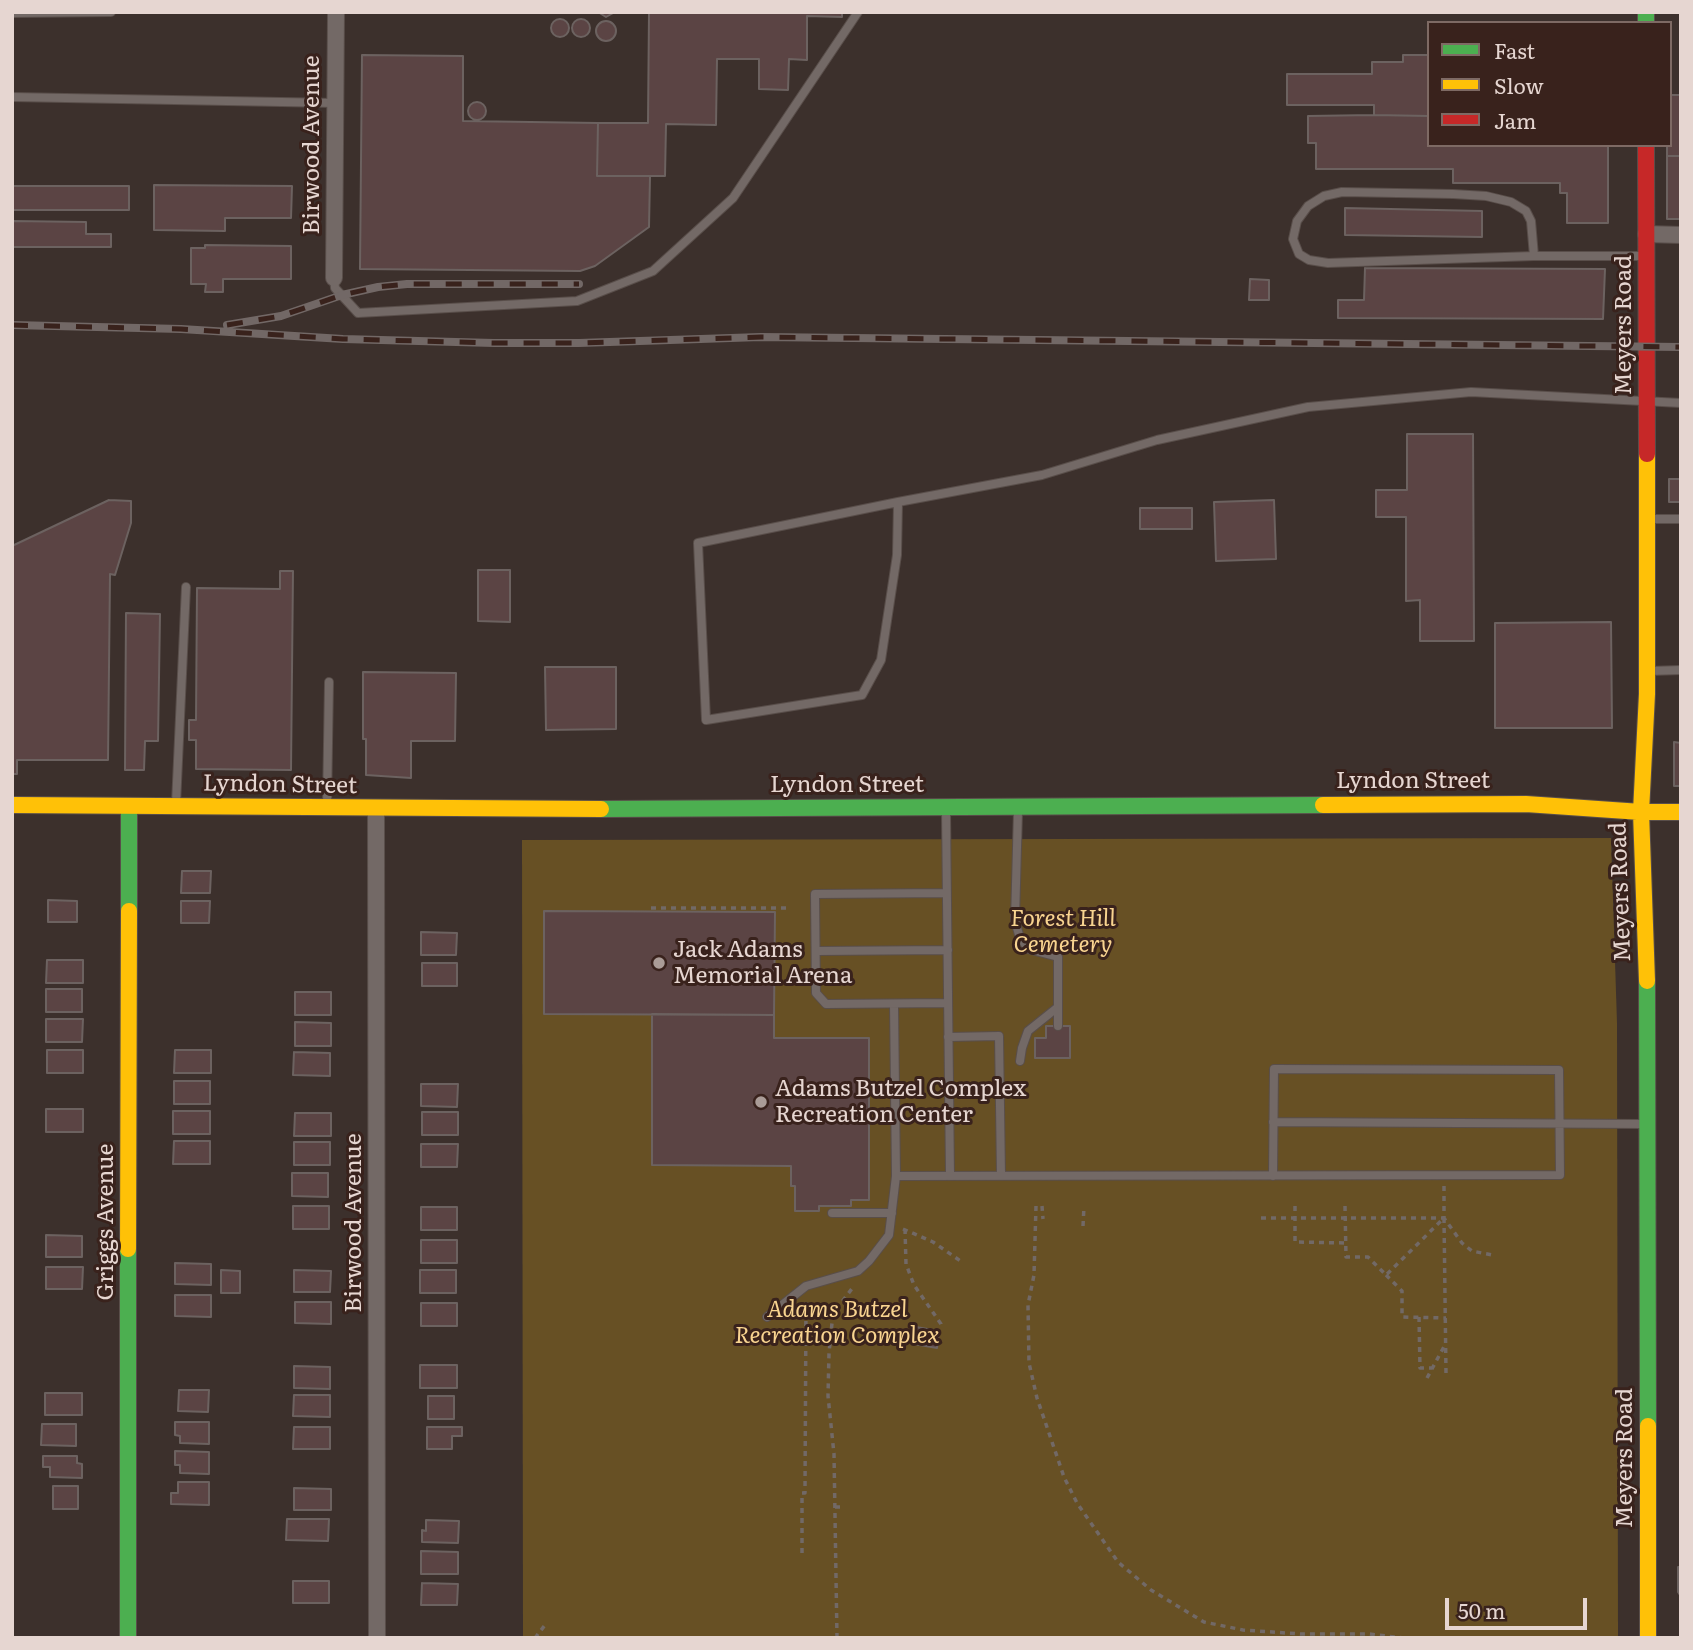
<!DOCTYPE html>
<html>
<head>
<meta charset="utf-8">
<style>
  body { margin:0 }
  #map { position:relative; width:1693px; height:1650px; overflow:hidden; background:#3c302c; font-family:Literata,serif }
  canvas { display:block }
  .frame { position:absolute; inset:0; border:14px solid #e6d6d1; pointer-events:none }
  .legend { position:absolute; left:1427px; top:21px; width:245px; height:126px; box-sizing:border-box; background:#39221c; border:2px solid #7e6a64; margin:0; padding:9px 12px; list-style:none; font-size:21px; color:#e6d6d1 }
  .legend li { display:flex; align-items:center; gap:14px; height:35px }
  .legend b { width:35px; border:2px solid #7e6a64 }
  .scale { position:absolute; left:1445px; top:1598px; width:142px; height:32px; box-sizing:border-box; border:4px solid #e6d6d1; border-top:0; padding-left:9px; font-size:21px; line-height:24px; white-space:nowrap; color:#e6d6d1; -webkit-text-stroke:5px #39221c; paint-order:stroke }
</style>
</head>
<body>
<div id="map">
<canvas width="1693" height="1650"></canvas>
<div class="frame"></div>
<ul class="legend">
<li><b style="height:9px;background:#4caf50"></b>Fast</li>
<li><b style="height:9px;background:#ffc107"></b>Slow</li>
<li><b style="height:9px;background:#c62828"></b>Jam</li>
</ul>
<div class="scale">50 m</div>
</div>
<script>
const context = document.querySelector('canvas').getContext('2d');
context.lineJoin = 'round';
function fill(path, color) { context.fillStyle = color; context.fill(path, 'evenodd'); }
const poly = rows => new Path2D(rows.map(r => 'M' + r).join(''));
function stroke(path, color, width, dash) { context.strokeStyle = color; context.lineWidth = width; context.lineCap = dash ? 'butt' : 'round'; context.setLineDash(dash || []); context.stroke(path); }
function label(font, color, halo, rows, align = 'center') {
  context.font = font + ' Literata,serif'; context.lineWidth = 6; context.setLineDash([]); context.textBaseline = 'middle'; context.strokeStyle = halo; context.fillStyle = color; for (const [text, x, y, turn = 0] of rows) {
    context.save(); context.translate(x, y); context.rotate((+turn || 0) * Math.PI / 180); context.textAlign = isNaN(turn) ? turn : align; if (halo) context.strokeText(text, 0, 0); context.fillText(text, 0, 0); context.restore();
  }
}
fill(poly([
  [1611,838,1617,1023,1618,1638,523,1638,522,840]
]), '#675024');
const building = poly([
  [598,12,615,12,606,17,598,12],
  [649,12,842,12,842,17,807,16,807,60,789,59,788,90,759,89,759,59,717,59,716,125,666,124,665,176,597,176,598,123,648,123,649,12],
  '572 28a9 9 0 1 1 18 0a9 9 0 1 1-18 0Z',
  '551 28a9 9 0 1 1 18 0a9 9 0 1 1-18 0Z',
  '596 31a10 10 0 1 1 20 0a10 10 0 1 1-20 0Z',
  [362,55,463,56,463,121,598,123,597,176,650,176,649,227,595,266,580,271,360,269,362,55],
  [1403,55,1429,55,1429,116,1374,115,1374,105,1287,105,1287,74,1372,74,1372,62,1403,62,1403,55],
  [1670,95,1681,95,1681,156,1667,156,1667,145,1670,145,1670,95],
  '468 111a9 9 0 1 1 18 0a9 9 0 1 1-18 0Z',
  [1374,115,1429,116,1429,145,1608,145,1608,223,1567,223,1567,193,1560,193,1560,183,1453,183,1453,169,1316,169,1316,143,1308,143,1308,116,1374,115],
  [1667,156,1681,156,1681,219,1667,219,1667,156],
  [154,185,292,186,291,218,225,218,225,231,154,230,154,185],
  [12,186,129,186,129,210,12,210,12,186],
  [1345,208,1482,211,1482,237,1345,235,1345,208],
  [12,221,86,222,86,234,111,234,111,247,12,247,12,221],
  [205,245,291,246,291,279,223,279,223,292,205,292,206,284,191,284,191,248,205,248,205,245],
  [1365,268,1605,269,1603,319,1338,318,1338,300,1364,300,1365,268],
  [1250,279,1269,280,1269,300,1249,300,1250,279],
  [1407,434,1473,434,1474,641,1420,641,1420,600,1406,601,1406,517,1376,517,1376,490,1407,490,1407,434],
  [1669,479,1681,479,1681,502,1669,502,1669,479],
  [109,500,131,501,131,523,115,575,110,574,108,760,17,760,17,774,12,774,12,546,109,500],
  [1274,500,1276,559,1216,561,1214,502,1274,500],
  [1140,508,1192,508,1192,529,1140,529,1140,508],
  [478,570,510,570,510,622,478,621,478,570],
  [280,571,293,571,291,770,196,769,196,740,189,740,189,720,196,720,197,588,280,589,280,571],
  [126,613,160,614,158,741,145,741,144,770,125,770,126,613],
  [1611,622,1612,728,1495,728,1495,623,1611,622],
  [545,667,616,667,616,729,546,730,545,667],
  [363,672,456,673,455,741,411,741,411,778,366,775,366,739,363,739,363,672],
  [1674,742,1681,743,1681,786,1674,786,1674,742],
  [182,871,211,871,210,893,181,893,182,871],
  [48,900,77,901,77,922,48,922,48,900],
  [181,901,210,901,209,923,181,923,181,901],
  [544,911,775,912,774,1015,544,1014,544,911],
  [421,932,457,933,456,955,421,955,421,932],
  [47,960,83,960,83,983,46,983,47,960],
  [422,963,457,963,457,986,422,986,422,963],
  [46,989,82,989,82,1012,46,1012,46,989],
  [295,992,331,992,331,1015,295,1015,295,992],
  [652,1014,774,1015,774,1038,869,1038,869,1200,851,1200,851,1206,819,1206,819,1211,795,1211,795,1186,791,1186,791,1166,652,1165,652,1014],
  [46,1019,83,1019,82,1042,46,1042,46,1019],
  [295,1022,331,1023,331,1046,295,1046,295,1022],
  [1046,1026,1070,1026,1070,1058,1035,1058,1035,1038,1046,1038,1046,1026],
  [47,1050,83,1050,83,1073,47,1073,47,1050],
  [175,1050,211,1050,211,1073,174,1073,175,1050],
  [294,1052,330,1053,330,1076,293,1075,294,1052],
  [174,1081,210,1081,210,1104,174,1104,174,1081],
  [421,1084,458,1084,457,1107,421,1106,421,1084],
  [46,1109,83,1109,83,1132,46,1132,46,1109],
  [173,1111,210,1111,210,1134,173,1134,173,1111],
  [422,1112,458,1112,458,1135,422,1135,422,1112],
  [295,1113,331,1113,331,1136,294,1136,295,1113],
  [174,1141,210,1141,210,1164,173,1164,174,1141],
  [294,1142,330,1142,330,1165,294,1165,294,1142],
  [421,1144,458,1144,457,1167,421,1167,421,1144],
  [292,1173,328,1173,328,1197,292,1196,292,1173],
  [293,1206,329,1206,329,1229,293,1229,293,1206],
  [421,1207,457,1207,457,1230,421,1230,421,1207],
  [46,1235,82,1236,82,1257,46,1257,46,1235],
  [421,1240,457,1240,457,1263,421,1263,421,1240],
  [175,1263,211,1264,211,1285,175,1284,175,1263],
  [46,1267,83,1267,82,1289,46,1289,46,1267],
  [221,1270,240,1271,240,1293,221,1293,221,1270],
  [294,1270,331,1271,330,1292,294,1292,294,1270],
  [420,1270,456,1270,456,1293,420,1293,420,1270],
  [175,1295,211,1295,211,1317,175,1316,175,1295],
  [295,1302,331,1302,331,1324,295,1323,295,1302],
  [421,1303,457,1303,457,1326,421,1326,421,1303],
  [916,1327,939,1331,937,1348,914,1344,916,1327],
  [420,1365,457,1365,457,1388,420,1388,420,1365],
  [294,1366,330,1367,330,1389,294,1388,294,1366],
  [179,1390,209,1390,208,1412,178,1411,179,1390],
  [45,1393,82,1393,82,1415,45,1415,45,1393],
  [294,1395,330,1395,330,1417,293,1416,294,1395],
  [428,1396,454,1396,454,1419,428,1419,428,1396],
  [175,1422,209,1422,209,1444,180,1443,180,1436,175,1435,175,1422],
  [42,1424,76,1424,76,1446,41,1445,42,1424],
  [294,1427,330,1427,330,1449,293,1449,294,1427],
  [427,1427,462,1427,462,1436,452,1436,452,1449,427,1449,427,1427],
  [175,1451,209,1452,209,1474,180,1473,180,1465,175,1465,175,1451],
  [43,1456,77,1456,77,1463,82,1464,82,1478,50,1477,50,1467,43,1467,43,1456],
  [178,1482,209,1482,209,1505,171,1504,171,1493,178,1493,178,1482],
  [53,1486,78,1486,78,1509,53,1509,53,1486],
  [294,1488,331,1489,331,1510,294,1510,294,1488],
  [287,1519,329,1519,328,1541,286,1540,287,1519],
  [426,1520,459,1521,458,1543,422,1542,422,1530,426,1531,426,1520],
  [421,1551,458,1552,458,1574,421,1574,421,1551],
  [1678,1567,1681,1567,1681,1622,1680,1595,1678,1592,1678,1567],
  [293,1581,329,1581,329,1603,293,1603,293,1581],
  [422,1583,458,1584,457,1605,421,1605,422,1583]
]);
fill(building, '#5b4444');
stroke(building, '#6c6260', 2);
const lane = poly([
  [12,13,111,12],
  [12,97,335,103],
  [1534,256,1531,221,1526,211,1511,202,1486,196,1453,194,1342,192,1324,196,1308,206,1297,221,1293,239,1299,254,1309,260,1328,263,1534,256,1643,256],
  [334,278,335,288,358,313,577,301,653,271,733,198,858,12],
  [898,502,897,555,881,660,862,695,706,720,698,543,898,502,1042,475,1157,440,1308,407,1471,392,1681,403],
  [1649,519,1681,519],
  [1649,671,1681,670],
  [176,804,186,587],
  [327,805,329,682],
  [946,811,950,1176],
  [1018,811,1015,920,1019,935,1028,949,1058,957,1058,1007,1028,1031,1022,1048,1020,1061],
  [947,893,815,894,816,993,826,1004,948,1003],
  [816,951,948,950],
  [1058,1026,1058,1007],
  [948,1037,999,1036,1001,1176],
  [1273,1122,1644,1124],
  [896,1176,1560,1175,1559,1070,1274,1069,1273,1176],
  [832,1213,892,1213],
  [767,1317,806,1286,858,1271,869,1261,889,1235,896,1176,894,1004]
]);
const street = poly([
  [1646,234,1681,235],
  [334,278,336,12],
  [376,809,377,1638]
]);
const fast = poly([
  [1646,12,1646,23],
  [601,809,1323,805],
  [129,911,129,807],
  [1647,981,1648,1426],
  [128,1638,128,1249]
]);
const slow = poly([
  [1647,454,1647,694,1641,812,1647,981],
  [12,805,601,809],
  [1323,805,1526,804,1641,812,1681,812],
  [128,1249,129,911],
  [1648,1426,1648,1638]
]);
const jam = poly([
  [1646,145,1647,454]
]);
stroke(lane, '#594e4a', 10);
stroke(street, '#594e4a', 18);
stroke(fast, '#594e4a', 18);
stroke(slow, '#594e4a', 18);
stroke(jam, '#594e4a', 18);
stroke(poly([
  [651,908,790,908],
  [1444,1186,1444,1218,1462,1243,1472,1251,1492,1255],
  [1036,1206,1034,1275,1028,1305,1029,1363,1037,1398,1064,1477,1077,1503,1118,1562,1151,1590,1204,1622,1243,1630,1301,1634,1369,1634,1404,1638],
  [1042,1206,1043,1219],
  [1295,1206,1295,1242,1346,1243],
  [1345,1206,1346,1257,1368,1257,1386,1275,1444,1218],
  [1261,1218,1444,1218],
  [1444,1218,1446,1374],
  [1083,1226,1084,1206],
  [903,1229,933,1242,962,1262],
  [905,1229,906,1264,914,1285,941,1324,942,1329],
  [1386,1275,1402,1291,1402,1317,1446,1318],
  [1419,1317,1420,1368,1432,1368],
  [1427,1378,1446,1343],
  [835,1507,845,1507],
  [802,1553,802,1493,805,1493,806,1302],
  [535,1638,545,1625],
  [837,1638,834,1454,828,1396,829,1353,832,1323,838,1307,854,1286]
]), '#726966', 3.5, [5, 5]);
stroke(lane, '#736966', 8);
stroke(street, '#736966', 16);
stroke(fast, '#4caf50', 16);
stroke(slow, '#ffc107', 16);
stroke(jam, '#c62828', 16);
const rail = poly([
  [12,325,181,329,343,339,494,343,579,343,761,337,1681,347],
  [227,325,281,316,342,295,378,287,407,284,579,284]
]);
stroke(rail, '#726866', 8);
stroke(rail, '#39221c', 5, [16]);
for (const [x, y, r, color] of [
  [659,963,7,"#aa9c97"],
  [761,1102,7,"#aa9c97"]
]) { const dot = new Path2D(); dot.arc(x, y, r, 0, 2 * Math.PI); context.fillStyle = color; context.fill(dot); stroke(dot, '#39221c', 2.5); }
label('23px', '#e6d6d1', '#39221c', [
  ["Birwood Avenue",312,145,-90],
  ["Meyers Road",1624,325,-90],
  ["Lyndon Street",1413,781],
  ["Lyndon Street",280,785,1],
  ["Lyndon Street",847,785],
  ["Meyers Road",1621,892,-92],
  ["Griggs Avenue",106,1222,-90],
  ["Birwood Avenue",354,1223,-90],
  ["Meyers Road",1625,1458,-90]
]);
label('italic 23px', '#f9d490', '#39221c', [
  ["Forest Hill",1063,919],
  ["Cemetery",1063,945],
  ["Adams Butzel",837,1310],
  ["Recreation Complex",837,1336]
]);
label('23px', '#e6d6d1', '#39221c', [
  ["Jack Adams",673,950],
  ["Memorial Arena",673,976],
  ["Adams Butzel Complex",775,1089],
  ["Recreation Center",775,1115]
], 'left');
</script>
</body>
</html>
